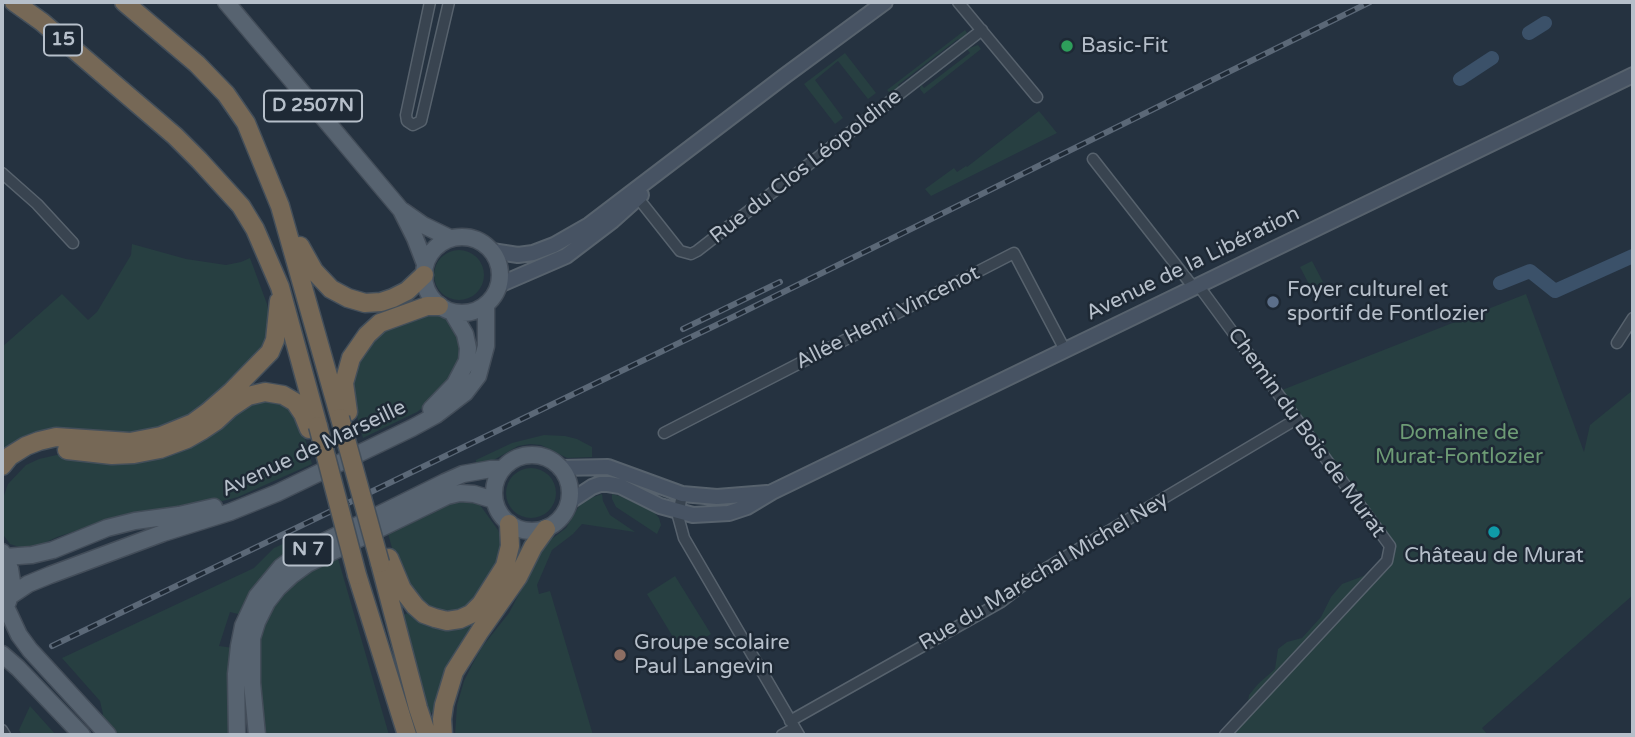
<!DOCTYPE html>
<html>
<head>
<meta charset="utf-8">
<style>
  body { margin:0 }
  #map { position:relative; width:1635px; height:737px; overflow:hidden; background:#253240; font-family:"Varela Round",sans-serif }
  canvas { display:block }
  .frame { position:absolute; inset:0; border:4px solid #b6bfca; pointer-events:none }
</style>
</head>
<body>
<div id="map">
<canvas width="1635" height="737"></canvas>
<div class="frame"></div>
</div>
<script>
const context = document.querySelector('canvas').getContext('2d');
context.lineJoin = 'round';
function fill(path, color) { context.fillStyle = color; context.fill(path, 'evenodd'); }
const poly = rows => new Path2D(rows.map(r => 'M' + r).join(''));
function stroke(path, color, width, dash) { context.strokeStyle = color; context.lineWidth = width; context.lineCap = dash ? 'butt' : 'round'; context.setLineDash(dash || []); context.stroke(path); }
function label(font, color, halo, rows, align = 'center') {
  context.font = font + ' "Varela Round",sans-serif'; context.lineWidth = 5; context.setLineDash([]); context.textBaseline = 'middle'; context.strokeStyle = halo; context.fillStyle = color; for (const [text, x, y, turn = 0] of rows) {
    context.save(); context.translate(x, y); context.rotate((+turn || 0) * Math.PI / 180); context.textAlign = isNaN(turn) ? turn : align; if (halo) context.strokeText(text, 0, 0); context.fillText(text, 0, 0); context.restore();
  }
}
fill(poly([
  [965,30,967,33,961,42,958,39,898,85,900,88,894,93,890,93,887,90],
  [978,45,981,49,924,94,920,89,921,84,924,88,970,53,967,49],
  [845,53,876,93,868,99,838,61,815,80,843,118,835,124,804,84],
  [1039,111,1057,133,931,196,925,189,954,168,957,172,966,166,967,167],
  [132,244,186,259,226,265,241,262,250,258,267,304,271,326,266,340,253,360,188,419,142,436,104,436,2,453,2,347,62,294,88,320,97,312,131,255],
  '434 275a25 25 0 1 1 50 0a25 25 0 1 1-50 0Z',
  [1312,261,1323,282,1311,288,1300,267],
  [1526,294,1584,452,1590,425,1633,390,1633,595,1482,728,1488,735,1228,735,1247,708,1249,695,1258,684,1275,669,1278,649,1287,642,1302,638,1321,617,1331,597,1342,584,1377,571,1390,547,1277,392],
  [435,314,448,320,456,329,461,343,460,360,454,376,433,400,417,412,363,438,351,395,356,363,378,334,395,325,421,315],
  [256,400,279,401,292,409,303,431,312,464,238,497,203,506,85,528,57,537,36,547,22,548,10,544,4,536,2,532,2,501,8,484,26,465,39,459,61,454,89,457],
  [544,435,565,436,577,439,592,447,592,457,567,458,541,445,530,444,518,446,492,461,476,464,476,460,512,443],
  '506 493a25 25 0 1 1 50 0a25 25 0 1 1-50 0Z',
  [602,494,603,501,610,515,635,532,582,524,573,534,552,550,537,585,539,594,550,591,593,735,455,735,457,705,464,681,472,665,482,647,509,613,545,544,566,528,579,506,585,500],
  [612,494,620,496,654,512,659,518,661,525,657,534,616,507,612,499],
  [458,500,469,500,480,505,498,530,502,542,501,553,491,578,472,603,461,610,447,612,435,610,426,606,410,587,394,555,387,530],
  [287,542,291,554,242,615,230,612,219,646,234,648,229,735,117,735,100,718,103,714,100,701,62,658,254,568,274,548],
  [337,555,389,735,263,735,255,648,264,616,298,577],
  [675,576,711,634,682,652,647,594],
  [408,613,422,623,436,629,450,631,469,625,473,630,444,679,434,712,429,713,403,615],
  [30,706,56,735,22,735,19,730]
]), '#273f41');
stroke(poly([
  [1529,33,1545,23],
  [1460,79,1492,58],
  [1500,283,1530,271,1555,291,1633,256]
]), '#3b5169', 14);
const street = poly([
  [430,2,406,115,407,121,413,125,421,121,449,2],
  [958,2,1037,97],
  [1093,159,1194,288],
  [2,173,37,204,73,243],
  [638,198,680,251,691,254,697,251,982,30],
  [1198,285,1390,546,1387,561,1225,735],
  [1617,343,1633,318],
  [664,433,1014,253,1065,350],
  [682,494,678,516,684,538,799,735],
  [790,721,1001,602,1043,570,1295,420],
  [2,730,5,735],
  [782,735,795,728]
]);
const secondary = poly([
  [492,251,518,255,533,253,554,245,589,225,786,75,885,2],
  [499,285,566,256,612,221,641,195],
  [560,468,608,467,682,494,717,497,767,493],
  [569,502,592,487,600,484,608,484,620,486,660,506,693,515,729,513,747,507,772,492,1633,75]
]);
const primary = poly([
  [226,2,401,210,415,238,425,264],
  [403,211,423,225,450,238],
  '424 275a38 38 0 1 1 76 0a38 38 0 1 1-76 0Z',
  [431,409,455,384,467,361,468,348,465,334,452,312],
  '494 493a38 38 0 1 1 76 0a38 38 0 1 1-76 0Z',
  [2,552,10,569,12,582,8,602],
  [5,557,32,555,53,550,107,528,135,521,179,515,214,507],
  [10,596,28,584,50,575,163,533,230,512,277,493,412,428,436,415,465,393,478,376,486,346,486,305],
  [6,607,19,635,30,650,108,735],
  [2,654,18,668,82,735],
  [237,735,236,674,239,646,243,626,257,596,281,567,297,555,445,482,463,474,491,469,502,469],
  [257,735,252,683,252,638,257,622,267,602,278,588,292,575,307,564,447,496,460,493,474,494,494,500]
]);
const highway = poly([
  [14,2,42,22,175,136,199,160,241,206,255,229,280,287,318,426],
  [124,2,197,64,226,94,246,123,280,206,340,418],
  [300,246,314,271,331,289,348,298,365,303,381,302,393,298,407,291,424,275],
  [348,412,344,383,351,358,367,335,380,323,427,306,439,306],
  [67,450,112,455,134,454,160,449,187,439,201,431,216,421,230,408,248,396,265,392,283,395,295,402,303,414,309,429],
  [2,466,10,456,26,446,39,441,56,437,130,442,161,436,193,423,208,412,231,392,270,352,275,340,279,301],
  [389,558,402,589,415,606,424,614,435,618,447,621,460,619,471,614,481,604,505,566,510,546,509,524],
  [380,563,418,708,427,735],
  [357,575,407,735],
  [443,735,442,719,444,705,454,672,480,631,518,577,533,547,546,529]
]);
stroke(street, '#57626d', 13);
stroke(secondary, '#57626d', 18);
stroke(primary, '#434d59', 19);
stroke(highway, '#444f5a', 21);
stroke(street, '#394450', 10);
stroke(secondary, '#475363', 14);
stroke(primary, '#576370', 16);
stroke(highway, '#766856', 18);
const rail = poly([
  [683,329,780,282],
  [52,646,737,315,1370,2]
]);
stroke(rail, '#5b6877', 6);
stroke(rail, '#1e2935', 3.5, [10]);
const highwayBridge = poly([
  [340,418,380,563],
  [318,426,357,575]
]);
stroke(highwayBridge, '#444f5a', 21, []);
stroke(highwayBridge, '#766856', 18);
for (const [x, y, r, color] of [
  [1067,46,7,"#2e9e5b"],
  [1273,302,7,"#5c6f8a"],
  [1494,532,7,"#0f9aa8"],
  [620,655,7,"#8d6e63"]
]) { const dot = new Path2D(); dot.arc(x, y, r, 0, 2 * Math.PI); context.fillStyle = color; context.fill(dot); stroke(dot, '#1e2935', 2.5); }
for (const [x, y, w] of [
  [63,40,38],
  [313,106,98],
  [308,550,49]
]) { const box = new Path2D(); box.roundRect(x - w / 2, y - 15.5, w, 31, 5); context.fillStyle = '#1e2935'; context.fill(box); stroke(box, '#b6bfca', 2); }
label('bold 19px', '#b6bfca', null, [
  ["15",63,40],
  ["D 2507N",313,106],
  ["N 7",308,550]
]);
label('21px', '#b6bfca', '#1e2935', [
  ["Basic-Fit",1081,46],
  ["Foyer culturel et",1287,290],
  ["sportif de Fontlozier",1287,314],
  ["Château de Murat",1494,556,"center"],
  ["Groupe scolaire",634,643],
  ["Paul Langevin",634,667]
], 'left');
label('21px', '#b6bfca', '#1e2935', [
  ["Rue du Clos Léopoldine",806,167,-38],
  ["Avenue de la Libération",1193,264,-26],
  ["Allée Henri Vincenot",888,318,-27],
  ["Chemin du Bois de Murat",1306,433,54],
  ["Avenue de Marseille",314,449,-25],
  ["Rue du Maréchal Michel Ney",1044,572,-31]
]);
label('21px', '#6d9b75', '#1e2935', [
  ["Domaine de",1459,433],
  ["Murat-Fontlozier",1459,457]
]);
</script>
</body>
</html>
